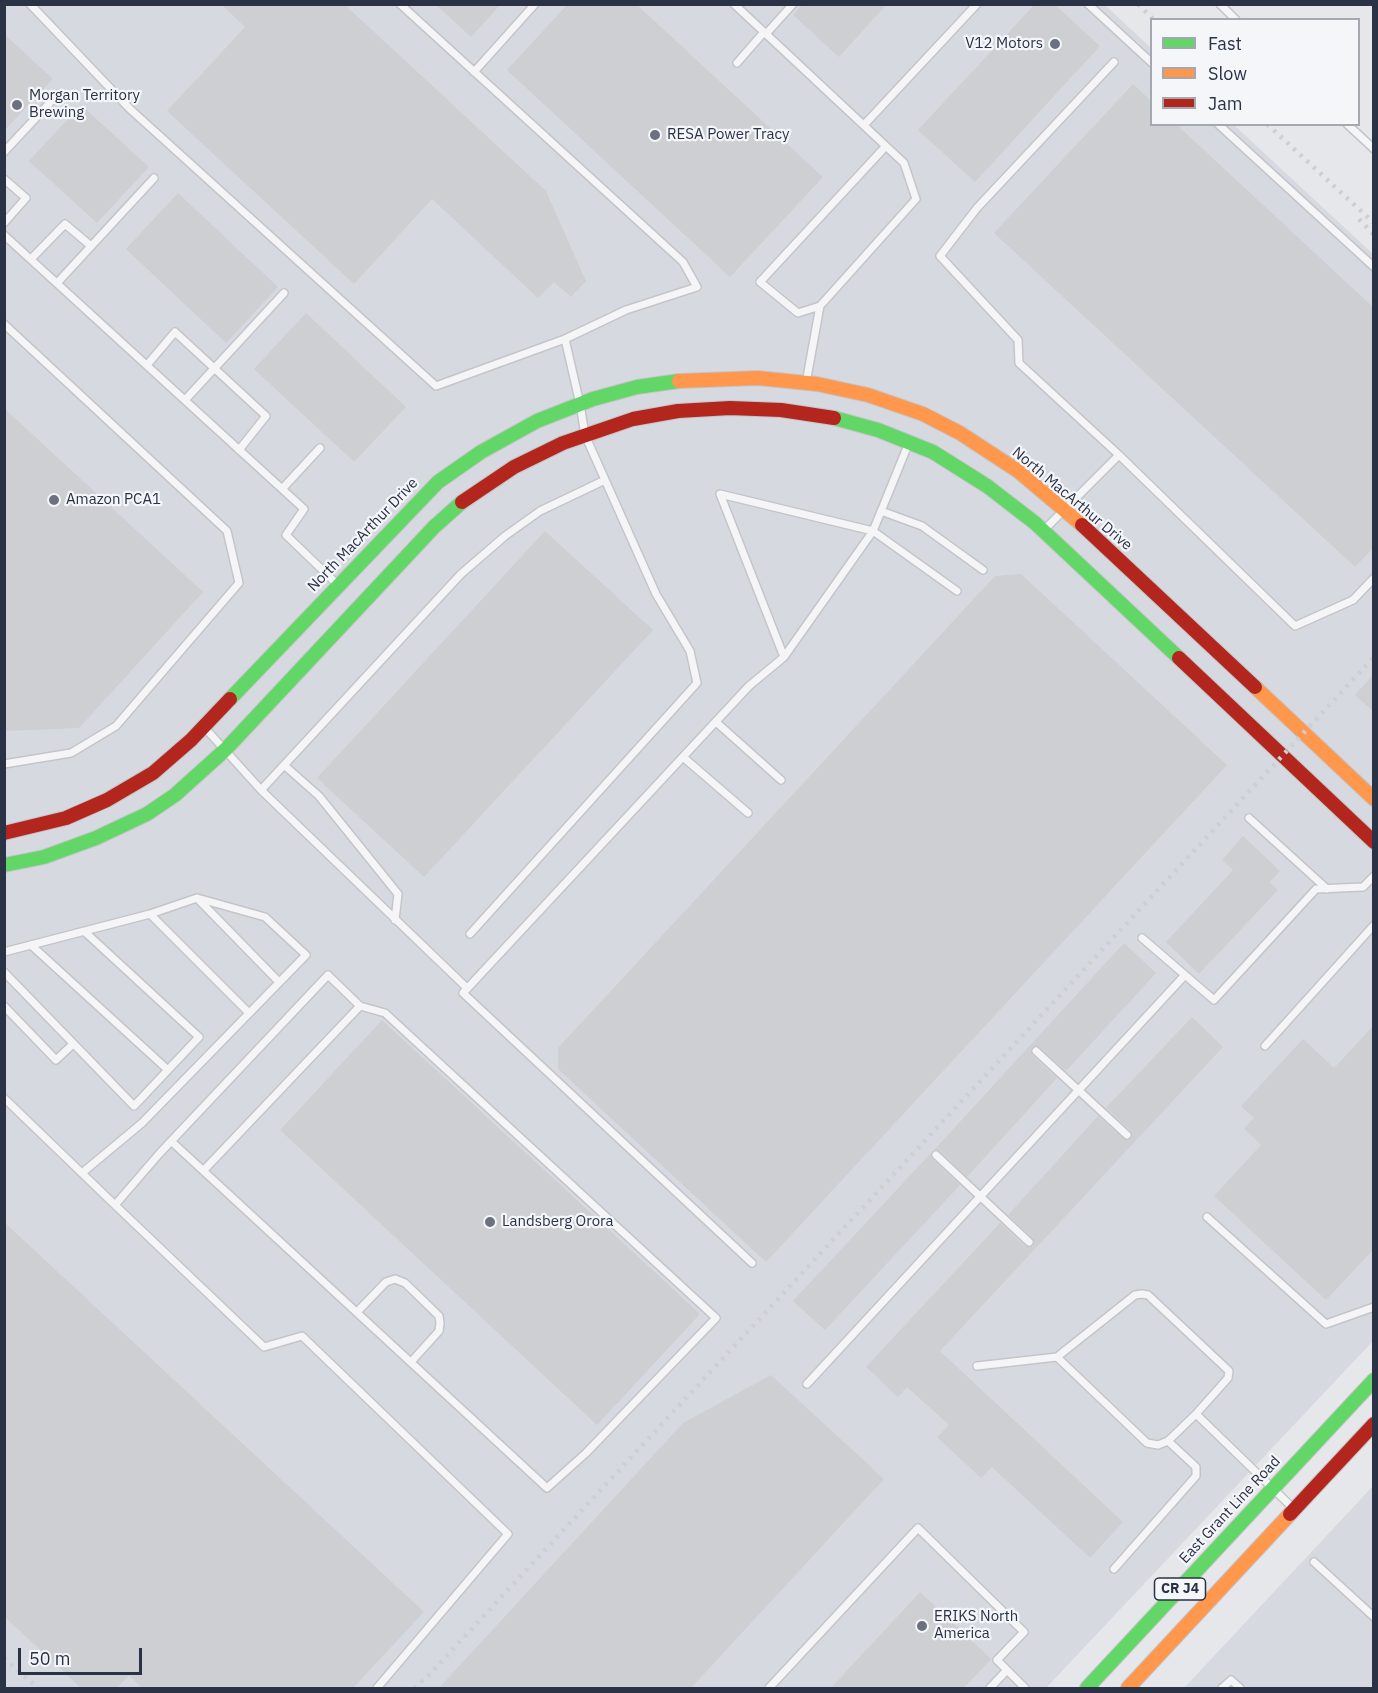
<!DOCTYPE html>
<html>
<head>
<meta charset="utf-8">
<style>
  body { margin:0 }
  #map { position:relative; width:1378px; height:1693px; overflow:hidden; background:#e6e7ea; font-family:"IBM Plex Sans",sans-serif }
  canvas { display:block }
  .frame { position:absolute; inset:0; border:6px solid #2a3246; pointer-events:none }
  .legend { position:absolute; left:1150px; top:18px; width:210px; height:108px; box-sizing:border-box; background:#f4f6f9; border:2px solid #a3a8b1; margin:0; padding:8px 10px; list-style:none; font-size:18px; color:#2a3246 }
  .legend li { display:flex; align-items:center; gap:12px; height:30px }
  .legend b { width:30px; border:2px solid #a3a8b1 }
  .scale { position:absolute; left:18px; top:1648px; width:124px; height:27px; box-sizing:border-box; border:3px solid #2a3246; border-top:0; padding-left:8px; font-size:18px; line-height:21px; white-space:nowrap; color:#2a3246; -webkit-text-stroke:4px #f4f6f9; paint-order:stroke }
</style>
</head>
<body>
<div id="map">
<canvas width="1378" height="1693"></canvas>
<div class="frame"></div>
<ul class="legend">
<li><b style="height:8px;background:#63d668"></b>Fast</li>
<li><b style="height:8px;background:#ff974d"></b>Slow</li>
<li><b style="height:8px;background:#b3261e"></b>Jam</li>
</ul>
<div class="scale">50 m</div>
</div>
<script>
const context = document.querySelector('canvas').getContext('2d');
context.lineJoin = 'round';
function fill(path, color) { context.fillStyle = color; context.fill(path, 'evenodd'); }
const poly = rows => new Path2D(rows.map(r => 'M' + r).join(''));
function stroke(path, color, width, dash) { context.strokeStyle = color; context.lineWidth = width; context.lineCap = dash ? 'butt' : 'round'; context.setLineDash(dash || []); context.stroke(path); }
function label(font, color, halo, rows, align = 'center') {
  context.font = font + ' "IBM Plex Sans",sans-serif'; context.lineWidth = 4.5; context.setLineDash([]); context.textBaseline = 'middle'; context.strokeStyle = halo; context.fillStyle = color; for (const [text, x, y, turn = 0] of rows) {
    context.save(); context.translate(x, y); context.rotate((+turn || 0) * Math.PI / 180); context.textAlign = isNaN(turn) ? turn : align; if (halo) context.strokeText(text, 0, 0); context.fillText(text, 0, 0); context.restore();
  }
}
fill(poly([
  [5,5,1105,5,1151,48,1152,124,1234,125,1373,254,1373,1341,1046,1688,5,1688],
  [1373,1486,1373,1688,1184,1688]
]), '#d6dae0');
fill(poly([
  [221,4,344,4,546,191,586,281,571,297,554,282,538,298,432,199,354,284,167,111,245,27],
  [435,4,501,4,471,37],
  [568,4,636,4,823,177,730,277,507,70],
  [803,4,887,4,839,57,793,15],
  [1035,4,1054,4,1100,46,975,182,918,130],
  [4,34,53,79,4,131],
  [1133,84,1152,102,1152,124,1176,124,1374,308,1374,547,1355,567,994,233],
  [81,105,149,167,97,223,29,161],
  [178,193,278,287,226,343,126,249],
  [306,313,406,407,354,462,254,369],
  [4,408,203,592,79,728,4,731],
  [545,531,653,630,424,877,317,778],
  [1021,574,1227,765,766,1262,558,1069,558,1048,995,576],
  [1374,674,1374,712,1355,695],
  [1243,836,1280,871,1270,882,1278,890,1199,974,1166,942,1233,870,1222,860],
  [1124,943,1156,973,1068,1069,1065,1070,1039,1047,1032,1047,1032,1055,1057,1078,967,1177,940,1151,934,1150],
  [1192,1017,1223,1047,940,1351,1123,1522,1090,1558,992,1467,981,1478,937,1437,949,1425,907,1387,898,1397,866,1367,1000,1223,1025,1246,1033,1246,1033,1238,1008,1215,1098,1116,1124,1139,1131,1139,1131,1131,1106,1108],
  [382,1020,700,1314,597,1425,280,1130],
  [1374,1025,1374,1249,1326,1300,1214,1196,1261,1145,1244,1129,1254,1118,1241,1106,1303,1039,1334,1068],
  [931,1153,932,1159,960,1185,825,1330,793,1301],
  [4,1222,424,1612,352,1689,143,1689,129,1675,116,1689,82,1689,4,1616],
  [771,1375,884,1479,690,1689,438,1689,683,1423],
  [920,1592,991,1659,963,1689,830,1689]
]), '#cecfd3');
const lane = poly([
  [30,4,130,109,436,386,565,339],
  [400,4,683,262,697,287,626,310,565,339,580,404,585,435,656,594,690,651,697,683,470,934],
  [734,4,904,163,916,199,820,306,806,383],
  [1088,4,1152,63],
  [1220,4,1236,20],
  [766,34,793,4],
  [737,63,764,32],
  [474,72,535,4],
  [1218,124,1374,267],
  [1347,124,1374,149],
  [864,125,977,4],
  [4,152,58,94],
  [4,179,26,198,4,223],
  [4,235,304,509,286,535,338,585],
  [31,259,65,224,91,246],
  [57,283,154,178],
  [820,306,798,313,760,282,886,146],
  [4,324,227,531,239,583,116,726,71,753,4,764],
  [147,365,175,332,266,416,239,450],
  [185,400,284,293],
  [1119,455,1295,626,1353,600,1374,578],
  [282,489,320,448],
  [881,511,922,526,983,570],
  [1045,529,1119,455,1019,363,1018,340,940,256,977,208,1114,62],
  [784,657,873,531,957,591],
  [716,722,781,780],
  [205,728,261,790,467,988],
  [683,757,748,813],
  [284,765,319,796,398,894,395,920],
  [261,790,461,574,505,536,540,511,605,480],
  [1249,818,1327,889],
  [1142,938,1214,1000,1316,889,1363,887,1374,876],
  [31,945,168,1070],
  [4,952,150,914],
  [4,972,134,1106,199,1037,85,932],
  [4,1006,56,1060,73,1044],
  [249,1013,150,914,197,898,279,982],
  [1265,1046,1374,925],
  [1036,1051,1127,1135],
  [4,1098,115,1205,159,1154,328,975,360,1006,385,1013,716,1318,586,1453,547,1488,171,1141],
  [936,1155,1029,1242],
  [204,1170,360,1006],
  [82,1173,142,1123,306,955,265,917,197,898],
  [115,1205,264,1347,302,1336,508,1534,377,1688],
  [1207,1217,1326,1324,1374,1307],
  [752,1263,463,993,749,686,784,657,720,494,873,531,908,445],
  [357,1312,386,1282,395,1279,405,1283,439,1316,440,1323,439,1331,411,1362],
  [977,1366,1057,1357,1135,1295,1142,1294,1148,1295,1229,1371,1228,1378,1196,1414,1168,1441,1158,1445,1147,1443,1057,1357],
  [807,1384,1185,975],
  [1196,1414,1293,1508],
  [1314,1562,1374,1617],
  [1114,1569,1196,1476,1196,1467,1168,1441],
  [769,1688,918,1528,1024,1632,997,1660,1025,1688],
  [990,1688,1007,1670],
  [1222,1688,1231,1680,1240,1688]
]);
const fast = poly([
  [834,418,878,430,933,452,987,486,1035,523,1179,658],
  [230,699,438,482,481,452,537,421,593,399,637,387,679,381],
  [4,865,44,857,96,838,147,814,175,795,225,750,434,527,462,502],
  [1087,1688,1374,1380]
]);
const slow = poly([
  [679,381,758,378,817,384,868,395,923,414,960,433,1018,471,1082,525],
  [1255,687,1374,799],
  [1128,1688,1290,1514]
]);
const jam = poly([
  [462,502,514,467,563,443,633,419,678,411,730,408,781,410,834,418],
  [1082,525,1255,687],
  [1179,658,1374,842],
  [4,833,66,818,107,800,153,773,191,740,230,699],
  [1290,1514,1374,1424]
]);
stroke(lane, '#c4c5c8', 10);
stroke(fast, '#c4c5c8', 16);
stroke(slow, '#c4c5c8', 16);
stroke(jam, '#c4c5c8', 16);
stroke(lane, '#f5f5f7', 7);
stroke(fast, '#63d668', 14);
stroke(slow, '#ff974d', 14);
stroke(jam, '#b3261e', 14);
stroke(poly([
  [1138,4,1154,20],
  [1267,124,1374,223],
  [1359,219,1374,235],
  [4,1658,38,1688],
  [414,1688,428,1676,1374,657]
]), '#cecfd2', 4.5, [3, 6]);
for (const [x, y, r, color] of [
  [1055,44,6,"#6c717f"],
  [17,105,6,"#6c717f"],
  [655,135,6,"#6c717f"],
  [54,500,6,"#6c717f"],
  [490,1222,6,"#6c717f"],
  [922,1626,6,"#6c717f"]
]) { const dot = new Path2D(); dot.arc(x, y, r, 0, 2 * Math.PI); context.fillStyle = color; context.fill(dot); stroke(dot, '#f4f6f9', 2); }
for (const [x, y, w] of [
  [1180,1589,51]
]) { const box = new Path2D(); box.roundRect(x - w / 2, y - 11, w, 22, 4.5); context.fillStyle = '#f4f6f9'; context.fill(box); stroke(box, '#2a3246', 1.5); }
label('bold 14px', '#2a3246', null, [
  ["CR J4",1180,1589]
]);
label('15px', '#2a3246', '#f4f6f9', [
  ["V12 Motors",1043,44,"right"],
  ["Morgan Territory",29,96],
  ["Brewing",29,113],
  ["RESA Power Tracy",667,135],
  ["Amazon PCA1",66,500],
  ["Landsberg Orora",502,1222],
  ["ERIKS North",934,1617],
  ["America",934,1634]
], 'left');
label('15px', '#2a3246', '#f4f6f9', [
  ["North MacArthur Drive",1072,499,40],
  ["North MacArthur Drive",363,535,-46],
  ["East Grant Line Road",1230,1510,-47]
]);
</script>
</body>
</html>
